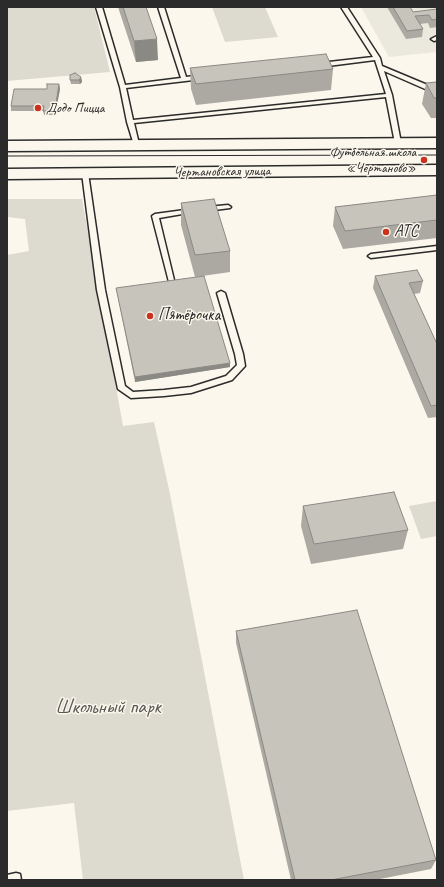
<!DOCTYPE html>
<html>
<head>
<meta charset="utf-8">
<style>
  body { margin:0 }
  #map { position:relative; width:444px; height:887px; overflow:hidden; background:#fbf7ec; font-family:Caveat,sans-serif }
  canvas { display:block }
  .frame { position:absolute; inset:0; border:8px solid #2b2b2b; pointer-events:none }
</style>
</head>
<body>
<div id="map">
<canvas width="444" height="887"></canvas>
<div class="frame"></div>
</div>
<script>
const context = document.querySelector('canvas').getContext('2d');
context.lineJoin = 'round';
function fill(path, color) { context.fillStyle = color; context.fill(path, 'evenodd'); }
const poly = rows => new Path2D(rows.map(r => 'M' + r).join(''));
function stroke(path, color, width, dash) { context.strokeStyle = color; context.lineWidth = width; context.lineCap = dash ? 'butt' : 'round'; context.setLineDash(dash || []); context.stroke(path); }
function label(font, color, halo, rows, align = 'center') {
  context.font = font + ' Caveat,sans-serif'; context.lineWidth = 3; context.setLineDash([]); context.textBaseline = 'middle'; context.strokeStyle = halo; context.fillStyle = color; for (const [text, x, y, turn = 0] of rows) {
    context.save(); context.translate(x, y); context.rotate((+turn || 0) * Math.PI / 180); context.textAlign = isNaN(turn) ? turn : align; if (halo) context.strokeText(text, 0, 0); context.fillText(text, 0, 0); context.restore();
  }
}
fill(poly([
  [361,7,437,7,437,52,389,57]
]), '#ebe8de');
fill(poly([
  [7,7,94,7,110,72,7,81],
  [212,7,265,7,278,37,225,42],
  [7,199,82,199,123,426,154,422,170,494,244,880,83,880,74,803,7,811,7,255,29,251,25,219,7,217],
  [437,501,437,536,421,539,409,506]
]), '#dddad0');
const service = poly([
  [96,7,102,7,125,85,181,78,158,7,164,7,186,77,202,75,205,77,202,79,126,88,133,120,386,94,375,60,320,67,317,65,320,63,373,57,341,7,347,7,380,58,382,66,437,89,437,93,432,92,384,71,392,95,401,143,398,145,395,143,386,97,134,123,139,144,138,145,134,145,127,122,120,87,96,7],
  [437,36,437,40,434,41,431,39,437,36],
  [85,171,88,173,105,290,125,386,133,392,164,390,191,387,226,376,237,365,235,354,217,293,221,291,225,293,243,354,245,366,232,380,191,393,164,396,131,398,118,389,97,290,82,173,85,171],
  [228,205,231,207,230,208,207,211,204,209,207,207,228,205],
  [192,209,194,210,194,212,159,218,174,280,173,282,169,282,152,216,155,214,192,209],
  [437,246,437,250,371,258,368,256,371,254,437,246],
  [16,873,20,874,21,880,7,880,7,875,16,873]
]);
const secondary = poly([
  [437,138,437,148,7,151,7,141,437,138],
  [437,165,437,175,7,179,7,169,437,165]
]);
stroke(service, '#2b2b2b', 3);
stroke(secondary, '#2b2b2b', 3);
fill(service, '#fbf7ec');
fill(secondary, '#fbf7ec');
stroke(poly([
  [7,156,437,155]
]), '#2b2b2b', 1);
fill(poly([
  [118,7,146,7,158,60,136,62],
  [387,7,410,7,413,12,437,9,437,27,430,28,428,23,420,24,423,29,422,37,406,39],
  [190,68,333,69,331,90,196,105,191,89],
  [81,77,82,82,80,84,71,84,70,80],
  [437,82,437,118,431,118,422,104,426,83],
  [59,84,60,89,55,115,44,115,43,111,11,111,11,106,47,89],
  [437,195,437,238,343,249,333,226,335,207],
  [181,203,230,251,230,272,195,277,181,225],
  [375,276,423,281,420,293,414,294,437,344,437,417,428,418,373,288],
  [116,288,230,367,135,382],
  [303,506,408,530,403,549,311,564,301,526],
  [236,631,436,860,431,869,375,880,291,880,236,643]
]), '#aba9a2');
fill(poly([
  [157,39,158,60,136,62,134,41],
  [81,77,82,82,80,84,79,80],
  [59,84,60,89,55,115,55,110],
  [230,363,230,367,135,382,135,377]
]), '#8b8984');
const building = poly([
  [123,7,146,7,157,39,134,41,123,7],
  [393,7,410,7,413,12,437,9,437,19,432,20,429,15,415,16,423,29,407,31,393,7],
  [326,54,333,69,196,84,190,68,326,54],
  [75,73,81,77,79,80,70,80,70,75,75,73],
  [437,82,437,98,434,98,426,83,437,82],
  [47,84,59,84,55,110,43,111,44,106,11,106,14,89,47,89,47,84],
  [437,195,437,220,345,231,335,207,437,195],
  [214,199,230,251,195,255,181,203,214,199],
  [417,270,423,281,409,283,437,344,437,405,431,406,375,276,417,270],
  [204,276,230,363,135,377,116,288,204,276],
  [394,492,408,530,314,544,303,506,394,492],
  [357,610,436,860,331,880,295,880,236,631,357,610]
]);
fill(building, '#c7c4bc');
stroke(building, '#8b8984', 1);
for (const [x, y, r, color] of [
  [38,108,4,"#c8321e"],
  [424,160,4,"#c8321e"],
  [386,232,4,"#c8321e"],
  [150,316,4,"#c8321e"]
]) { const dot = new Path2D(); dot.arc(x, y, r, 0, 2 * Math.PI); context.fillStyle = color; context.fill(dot); stroke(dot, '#fbf7ec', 1.5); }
label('14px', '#2b2b2b', '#fbf7ec', [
  ["Додо Пицца",46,108],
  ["Футбольная школа",416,152,"right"],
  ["«Чертаново»",416,168,"right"]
], 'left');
label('14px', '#2b2b2b', '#fbf7ec', [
  ["Чертановская улица",222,172,-1]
]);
label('17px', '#2b2b2b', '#fbf7ec', [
  ["АТС",394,232],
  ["Пятёрочка",158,316]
], 'left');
label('20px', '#585754', '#fbf7ec', [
  ["Школьный парк",108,708]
]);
</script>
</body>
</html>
